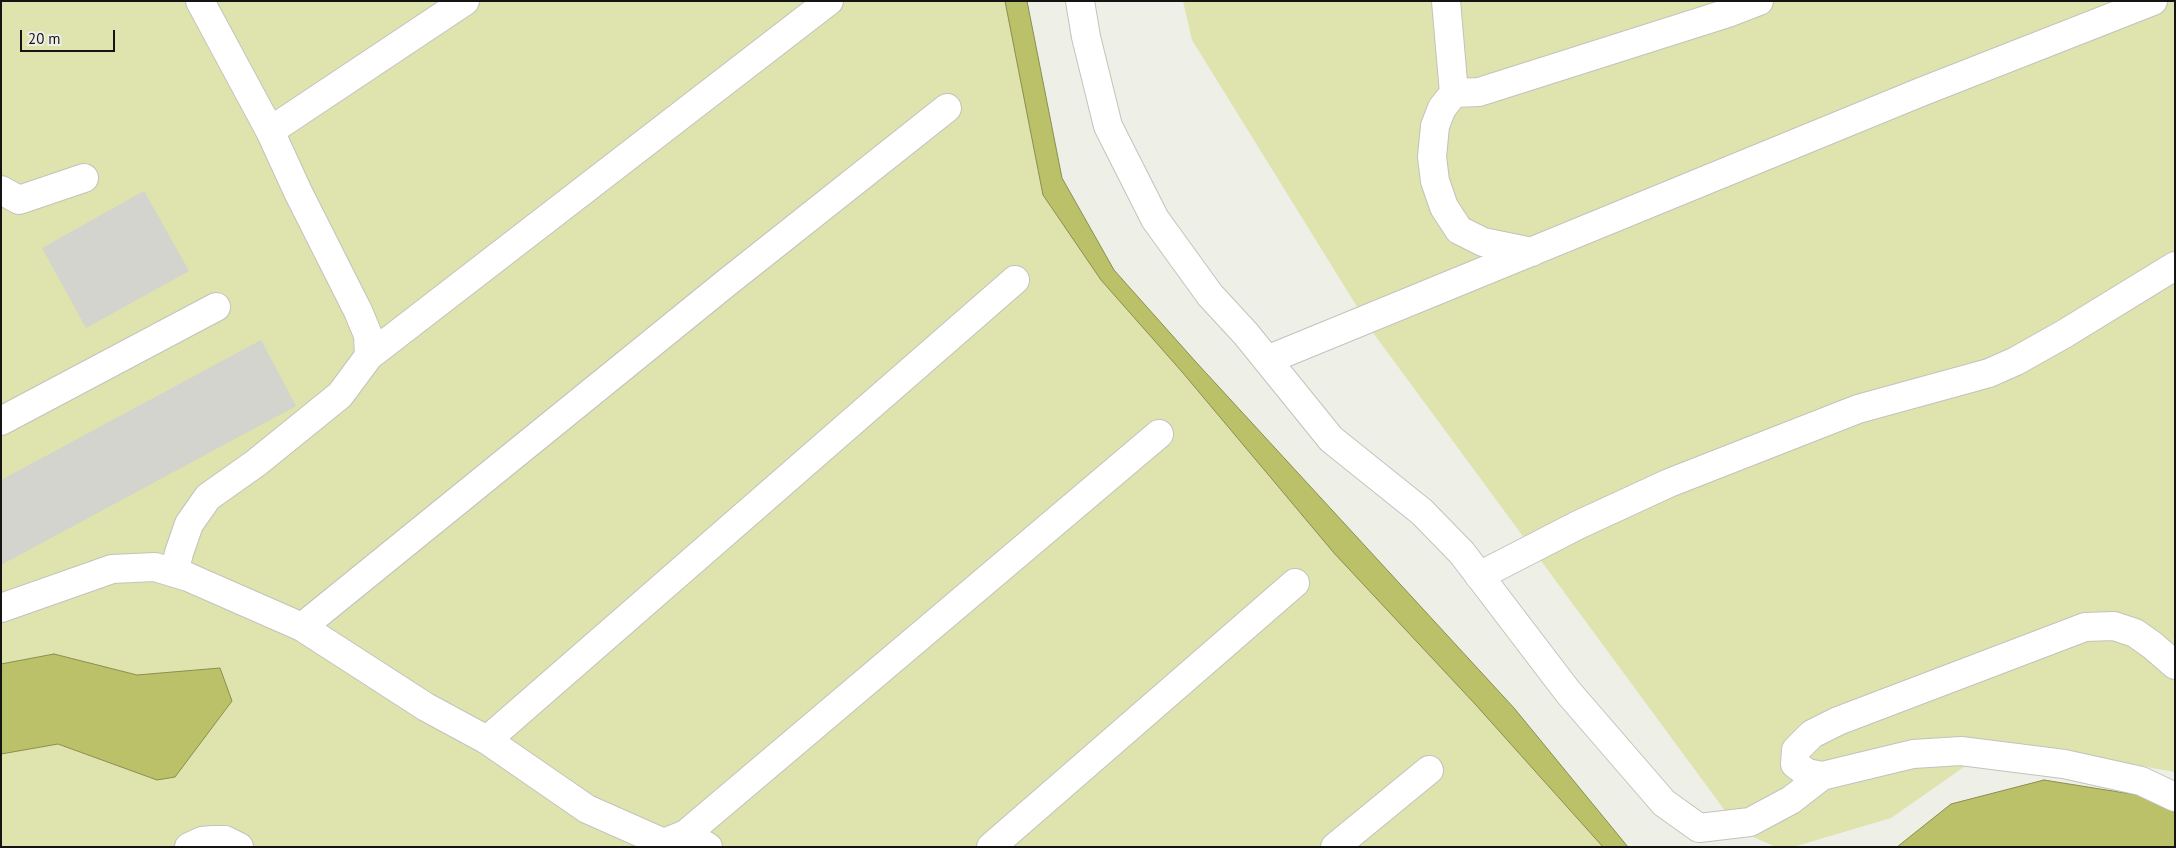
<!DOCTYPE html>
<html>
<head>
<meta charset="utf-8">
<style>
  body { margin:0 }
  #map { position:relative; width:2176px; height:848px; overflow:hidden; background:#eeefe7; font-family:"PT Sans",sans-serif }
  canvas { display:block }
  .frame { position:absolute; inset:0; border:2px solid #141412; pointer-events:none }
  .scale { position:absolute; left:20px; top:30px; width:95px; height:22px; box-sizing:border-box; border:2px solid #141412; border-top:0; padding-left:6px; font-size:15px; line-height:18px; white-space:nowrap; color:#141412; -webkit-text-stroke:4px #eeefe7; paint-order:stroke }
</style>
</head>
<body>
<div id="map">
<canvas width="2176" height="848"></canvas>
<div class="frame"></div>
<div class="scale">20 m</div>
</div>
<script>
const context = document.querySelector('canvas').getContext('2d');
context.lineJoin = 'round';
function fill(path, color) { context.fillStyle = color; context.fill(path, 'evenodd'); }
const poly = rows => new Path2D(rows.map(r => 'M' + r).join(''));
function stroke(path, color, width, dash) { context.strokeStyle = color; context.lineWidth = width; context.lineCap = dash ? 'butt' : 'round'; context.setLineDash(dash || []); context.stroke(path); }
fill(poly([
  [1,1,1005,1,1043,195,1101,280,1603,847,1,847,1,754,58,744,157,780,174,777,232,701,220,668,137,675,54,654,1,664],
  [1183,1,2175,1,2175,772,2063,752,1964,767,1891,818,1793,847,1776,847,1740,831,1374,334,1192,40]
]), '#dfe3ad');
const water = poly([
  [1005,1,1027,1,1062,178,1114,270,1195,361,1514,708,1628,847,1603,847,1475,704,1334,553,1183,373,1101,280,1043,195,1005,1],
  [54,654,137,675,220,668,232,701,175,777,157,780,58,744,1,754,1,664,54,654],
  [2044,780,2175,801,2175,847,1897,847,1951,804,2044,780]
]);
fill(water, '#bbc168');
stroke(water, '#898d4e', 1);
fill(poly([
  [144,191,189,271,86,328,42,248],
  [261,340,296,406,1,565,1,480]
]), '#d3d4cd');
const minor = poly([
  [1080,1,1086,37,1108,126,1155,219,1210,295,1246,334,1331,439,1422,512,1462,553,1568,692,1664,803,1699,828,1750,822,1791,800,1822,776],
  [1446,1,1454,93,1442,108,1435,126,1432,157,1435,181,1444,207,1459,230,1483,242,1532,252],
  [1454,93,1479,92,1728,13,1759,1],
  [270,131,465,1],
  [1,190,19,200,84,178],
  [369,356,829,1],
  [1267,360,1921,92,2153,1],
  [1,421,216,307],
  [174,573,179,553,189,524,208,497,256,463,340,395,369,356,368,335,358,311,298,192,270,131,200,1],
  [1479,576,1578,525,1669,483,1858,409,1989,373,2016,361,2064,334,2175,266],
  [1,608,112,569,155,567,188,577,302,627,426,707,487,740,587,809,664,843,686,834,708,847],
  [302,627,725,284,947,108],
  [2175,665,2152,645,2135,633,2114,626,2085,627,1838,721,1812,734,1796,750,1795,764,1807,773,1822,776,1913,754,1961,751,2064,764,2141,781,2175,797],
  [487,740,1015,280],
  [686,834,1159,434],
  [189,847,202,841,213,840,225,840,239,847],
  [991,847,1295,583],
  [1335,847,1429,770]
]);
stroke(minor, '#c2c3bc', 30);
stroke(minor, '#fff', 28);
</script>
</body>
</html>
